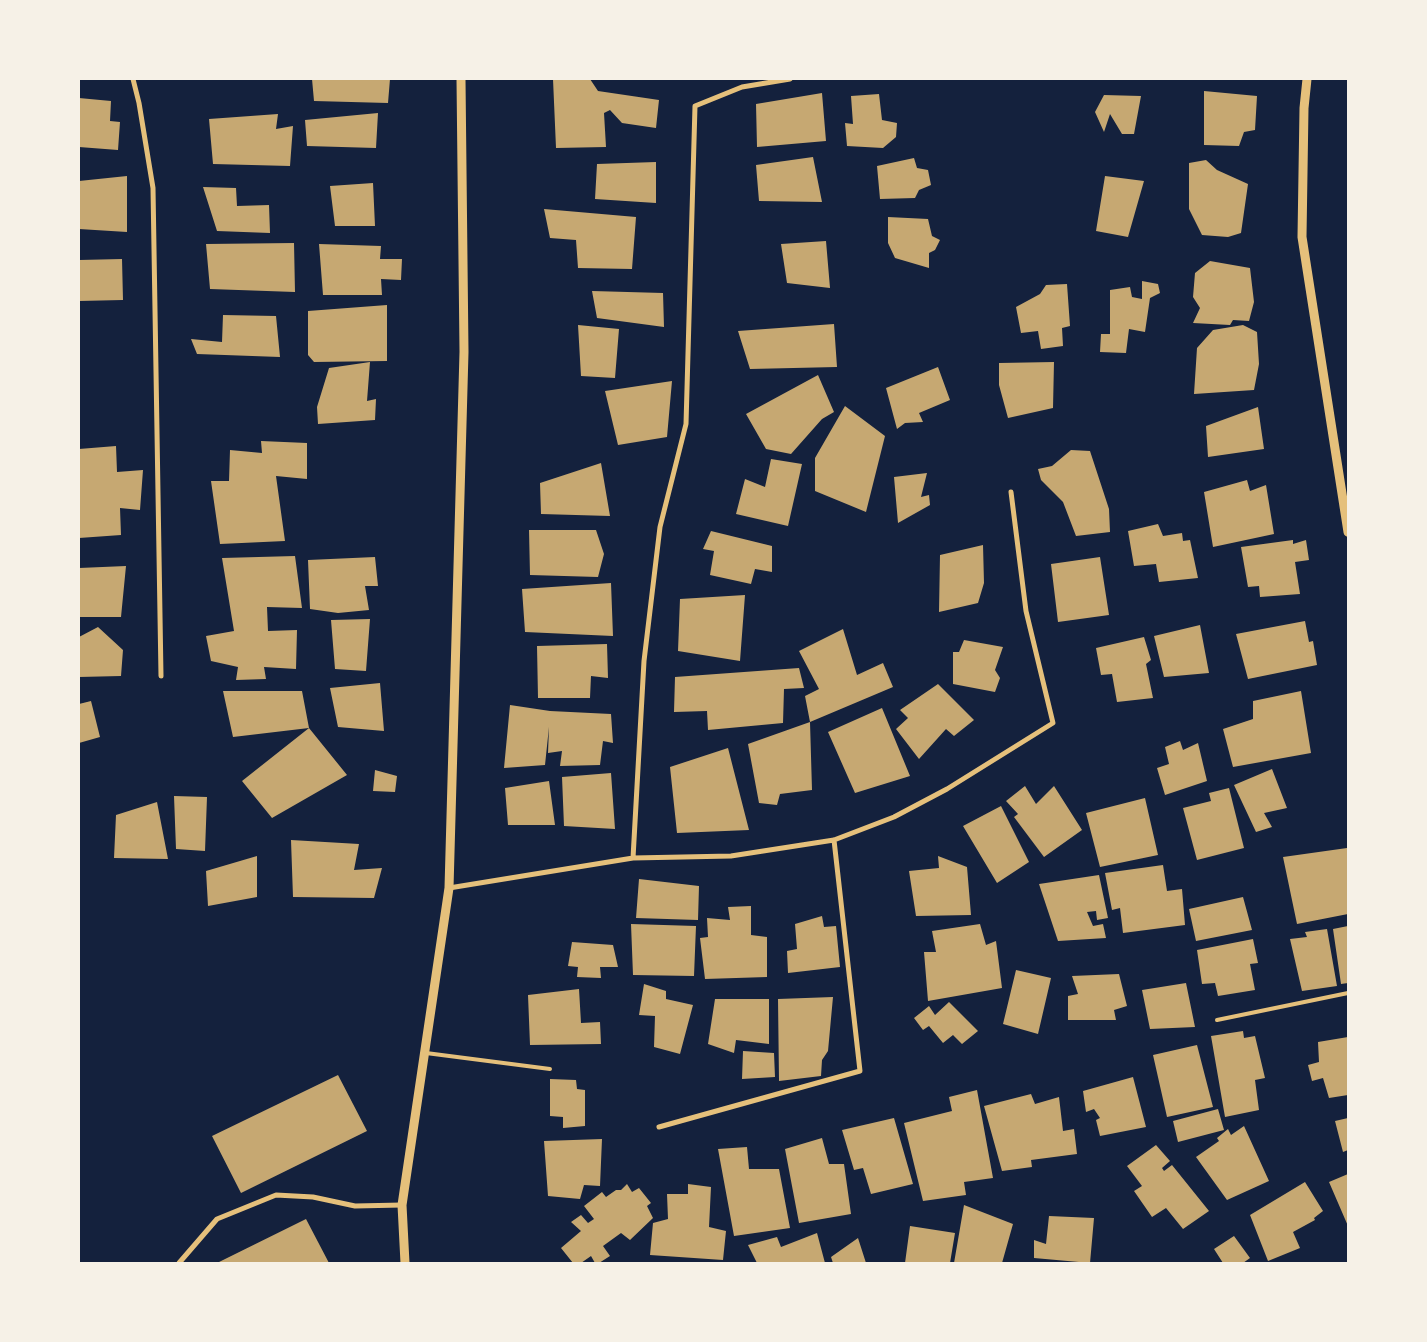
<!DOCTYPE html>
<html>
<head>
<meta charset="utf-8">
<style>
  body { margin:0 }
  #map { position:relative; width:1427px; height:1342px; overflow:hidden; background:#14213d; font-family:Roboto,sans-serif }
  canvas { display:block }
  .frame { position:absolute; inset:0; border:80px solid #f6f1e7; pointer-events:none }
</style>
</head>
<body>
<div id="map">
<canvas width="1427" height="1342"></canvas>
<div class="frame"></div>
</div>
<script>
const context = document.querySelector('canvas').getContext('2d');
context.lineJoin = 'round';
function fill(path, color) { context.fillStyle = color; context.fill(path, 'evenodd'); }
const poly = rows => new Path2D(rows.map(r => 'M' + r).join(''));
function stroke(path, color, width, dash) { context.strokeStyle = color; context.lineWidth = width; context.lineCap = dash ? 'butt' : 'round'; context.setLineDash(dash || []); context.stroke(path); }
fill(poly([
  [312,79,390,79,388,103,314,101],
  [553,79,590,79,598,91,659,100,656,128,622,123,610,110,604,113,606,147,556,148],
  [1204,91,1257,96,1255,130,1244,132,1239,146,1204,145],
  [822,93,826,141,757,147,756,104],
  [879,94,882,120,897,123,896,137,883,148,847,146,845,123,853,124,851,96],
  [1104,95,1141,96,1134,134,1122,134,1110,114,1104,132,1095,112],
  [79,98,111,101,110,121,120,122,118,150,79,147],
  [378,113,376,148,307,146,305,120],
  [278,114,276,129,293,126,290,166,213,164,209,119],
  [813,157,822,202,759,201,756,165],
  [914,158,917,168,928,170,931,185,919,190,915,198,880,199,877,166],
  [1206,160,1217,170,1248,184,1241,233,1228,237,1202,235,1189,209,1189,163],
  [656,162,656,203,595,199,597,164],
  [127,176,127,232,79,229,79,181],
  [1105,176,1144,181,1128,237,1096,231],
  [373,183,375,226,335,226,330,186],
  [203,187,236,188,237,206,269,205,270,233,217,231],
  [544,209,636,217,632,269,578,268,576,240,550,238],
  [888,217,928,219,932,236,940,240,935,250,929,253,929,268,895,258,888,243],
  [826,241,830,288,787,283,781,244],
  [294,243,295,292,210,289,206,244],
  [319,244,381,246,380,259,402,259,401,280,381,279,382,295,323,295],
  [122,259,123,300,79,301,79,260],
  [1210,261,1250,268,1254,302,1249,321,1233,320,1230,325,1193,323,1200,308,1193,297,1195,273],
  [1142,281,1158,284,1160,293,1150,298,1145,332,1129,329,1126,353,1100,352,1101,334,1110,334,1110,290,1130,287,1132,297,1142,299],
  [1067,284,1070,326,1062,328,1063,346,1041,349,1038,331,1021,333,1016,307,1040,294,1046,285],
  [592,291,663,293,664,327,597,318],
  [387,305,387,361,314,362,308,355,308,311],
  [223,315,276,316,280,357,197,354,191,339,222,342],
  [834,324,837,367,750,369,738,331],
  [578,325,619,329,615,378,581,376],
  [1243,325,1257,332,1259,364,1254,390,1194,394,1197,348,1213,330],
  [370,362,367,401,376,399,375,420,318,424,317,407,329,368],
  [1054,362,1053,408,1008,418,999,385,999,363],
  [938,367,950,400,919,413,923,422,905,423,897,429,886,388],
  [818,375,834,412,822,419,791,454,766,449,746,414],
  [672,381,667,437,618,445,605,391],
  [845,406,885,436,866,512,815,491,815,458],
  [1258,407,1264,449,1208,457,1206,426],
  [261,441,307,443,307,479,276,476,285,541,220,544,211,481,229,481,230,450,262,453],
  [116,446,117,472,143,470,140,510,120,508,121,535,79,538,79,449],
  [1071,450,1090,451,1109,509,1110,532,1076,536,1063,502,1041,480,1038,469,1052,466],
  [771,459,802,464,788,526,736,514,745,479,765,487],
  [601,463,610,516,541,514,540,483],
  [927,473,921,497,929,495,930,505,898,523,894,477],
  [1247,480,1250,491,1266,485,1274,534,1213,547,1204,492],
  [1158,524,1163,536,1182,533,1183,541,1190,540,1198,578,1159,582,1156,564,1134,566,1128,531],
  [529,530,596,530,604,554,598,577,530,575],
  [711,531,772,546,772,572,755,569,751,584,710,575,714,551,703,549],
  [1293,540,1293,544,1306,540,1309,560,1295,562,1300,594,1260,597,1259,586,1248,587,1241,547],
  [983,545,984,583,978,603,939,612,940,555],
  [295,556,302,608,267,607,268,631,297,630,296,669,264,667,266,679,236,680,238,667,211,661,206,636,234,631,222,558],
  [375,557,378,586,365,586,369,610,338,613,310,609,308,560],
  [1100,557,1109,615,1058,622,1051,564],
  [126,566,121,617,79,617,79,568],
  [611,583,613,636,525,632,522,589],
  [745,595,740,661,678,651,680,599],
  [370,619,366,671,335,669,331,620],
  [1305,621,1309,642,1313,641,1317,665,1248,679,1236,634],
  [1200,625,1209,673,1164,677,1154,636],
  [98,627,123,650,121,676,79,677,79,637],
  [843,629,857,675,883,663,893,687,810,722,805,696,819,689,799,651],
  [1144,637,1151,660,1146,664,1153,698,1117,702,1112,674,1101,675,1096,648],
  [964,640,1003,647,995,670,1000,678,995,692,953,684,953,652,959,652],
  [607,644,608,678,591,676,590,698,538,698,537,646],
  [799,668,804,688,784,689,783,723,708,730,707,711,674,712,675,677],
  [380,683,384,731,338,727,330,688],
  [938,684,974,720,954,736,946,729,919,759,896,729,908,718,900,710],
  [223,691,302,691,309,728,233,737],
  [1301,691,1311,753,1233,767,1223,729,1253,719,1253,701],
  [91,701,100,737,79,743,79,704],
  [510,705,550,711,611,714,613,743,603,741,600,765,560,766,562,751,548,753,549,727,545,765,504,768],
  [882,708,910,776,855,793,828,732],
  [810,722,812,790,780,794,777,805,759,803,748,744],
  [309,728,347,775,272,818,242,781],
  [1180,741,1183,750,1198,743,1207,781,1165,795,1157,768,1169,764,1165,747],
  [728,748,749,830,677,833,670,767],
  [1272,769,1287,808,1264,813,1272,827,1256,832,1234,785],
  [375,770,397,776,395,792,373,791],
  [611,773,615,829,564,826,562,777],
  [549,781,555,825,508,825,505,788],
  [1025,786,1036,804,1054,786,1082,830,1044,857,1014,817,1018,814,1006,801],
  [1229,788,1244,848,1197,860,1183,808,1211,801,1209,793],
  [174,796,207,797,205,851,176,849],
  [1145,798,1158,855,1100,867,1086,813],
  [157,802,168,859,114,858,116,815],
  [1001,806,1029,862,997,883,963,826],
  [291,840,359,844,354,870,382,868,374,898,293,897],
  [1347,848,1348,914,1297,924,1283,857],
  [257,856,257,897,208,906,206,871],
  [938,856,967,867,971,915,916,916,909,871,939,868],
  [1163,865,1167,891,1182,889,1185,925,1123,933,1120,908,1112,910,1105,873],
  [1099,875,1108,918,1097,920,1096,911,1087,912,1093,926,1103,924,1106,938,1058,941,1039,884],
  [639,879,699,886,698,920,636,918],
  [1243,897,1252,930,1196,941,1189,909],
  [751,906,751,935,767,937,767,977,705,979,700,938,708,937,707,918,730,920,728,907],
  [822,916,824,927,836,926,840,967,788,973,787,951,797,949,795,924],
  [631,924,696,926,694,976,633,975],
  [980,924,986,945,996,941,1002,988,928,1001,924,952,936,952,932,931],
  [1348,926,1348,983,1341,984,1333,929],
  [1327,929,1337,986,1302,991,1290,939,1307,937,1305,932],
  [1253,939,1258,963,1250,964,1255,990,1218,996,1215,983,1202,984,1197,950],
  [572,942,613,945,618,967,600,967,601,978,577,977,578,967,568,966],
  [1016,970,1051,978,1038,1034,1003,1024],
  [1119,974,1127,1006,1114,1010,1116,1020,1068,1020,1068,996,1078,994,1072,976],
  [1186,983,1195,1027,1150,1029,1142,990],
  [644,984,666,991,666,999,693,1005,680,1054,654,1047,655,1016,639,1015],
  [579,989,581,1023,600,1022,601,1044,530,1045,528,995],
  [833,997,828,1051,822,1060,821,1076,779,1081,778,999],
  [715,999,769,999,769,1044,736,1040,734,1053,708,1044],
  [949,1002,978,1031,962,1044,953,1035,943,1043,929,1026,923,1030,914,1018,929,1006,935,1015],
  [1243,1031,1244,1038,1255,1036,1265,1078,1255,1080,1259,1110,1225,1117,1211,1036],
  [1348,1037,1348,1095,1329,1098,1323,1078,1312,1081,1308,1065,1319,1062,1318,1042],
  [1197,1045,1213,1107,1167,1117,1153,1055],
  [743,1051,774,1053,775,1077,742,1079],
  [338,1075,367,1131,241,1193,212,1136],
  [1133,1077,1146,1127,1100,1136,1096,1120,1100,1118,1094,1109,1086,1112,1083,1091],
  [550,1079,576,1080,577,1089,585,1090,585,1126,563,1128,563,1117,550,1116],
  [977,1090,993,1178,964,1182,966,1195,923,1201,904,1123,952,1111,949,1097],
  [1031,1094,1035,1104,1059,1097,1063,1131,1074,1129,1077,1154,1031,1160,1032,1167,1002,1171,984,1106],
  [1218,1109,1224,1130,1178,1142,1173,1121],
  [894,1118,913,1184,871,1194,863,1168,854,1170,842,1130],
  [1348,1118,1348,1150,1343,1152,1335,1121],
  [1244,1126,1269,1181,1227,1200,1196,1157,1219,1141,1217,1138,1228,1129,1231,1135],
  [822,1138,829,1164,844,1164,851,1214,799,1223,785,1149],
  [602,1139,600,1186,584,1185,580,1199,548,1196,544,1141],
  [1156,1145,1170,1161,1162,1168,1164,1171,1172,1165,1209,1211,1183,1229,1166,1208,1152,1217,1134,1191,1142,1186,1127,1166],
  [747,1147,749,1169,779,1169,790,1228,734,1236,718,1149],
  [1348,1174,1348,1226,1329,1182],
  [1305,1182,1323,1211,1314,1218,1315,1220,1293,1232,1300,1248,1268,1261,1250,1215],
  [627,1184,632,1192,639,1188,651,1203,647,1206,653,1218,630,1240,621,1233,603,1246,610,1256,599,1263,595,1263,591,1256,581,1263,573,1263,561,1248,581,1231,571,1222,581,1215,588,1223,594,1219,584,1206,602,1192,606,1197,616,1190,621,1190],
  [688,1184,711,1187,709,1227,726,1231,723,1260,650,1255,653,1223,668,1219,667,1194,688,1194],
  [964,1205,1013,1224,1002,1263,954,1263],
  [1049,1216,1094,1218,1090,1263,1034,1258,1034,1240,1046,1244],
  [306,1219,329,1263,217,1263],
  [910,1226,955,1233,950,1263,905,1263],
  [817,1233,825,1263,757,1263,748,1245,777,1237,781,1247],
  [1234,1236,1250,1258,1243,1263,1223,1263,1214,1249],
  [858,1238,866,1263,833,1263,831,1257]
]), '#c6a872');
stroke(poly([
  [1217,1020,1348,993],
  [426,1053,550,1069]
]), '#e5c07b', 4);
stroke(poly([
  [133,79,139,103,153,188,161,676],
  [633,858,644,661,660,527,686,424,695,106,742,87,790,79],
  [449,888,633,858,731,856,834,840,894,817,947,789,1053,723,1026,611,1011,492],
  [659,1127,860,1071,834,840],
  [179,1263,217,1219,276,1195,313,1197,355,1206,402,1205]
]), '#e5c07b', 5);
stroke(poly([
  [1307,79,1304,108,1302,237,1348,532],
  [405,1263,402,1205,449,888,464,352,461,79]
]), '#e5c07b', 9);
</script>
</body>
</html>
